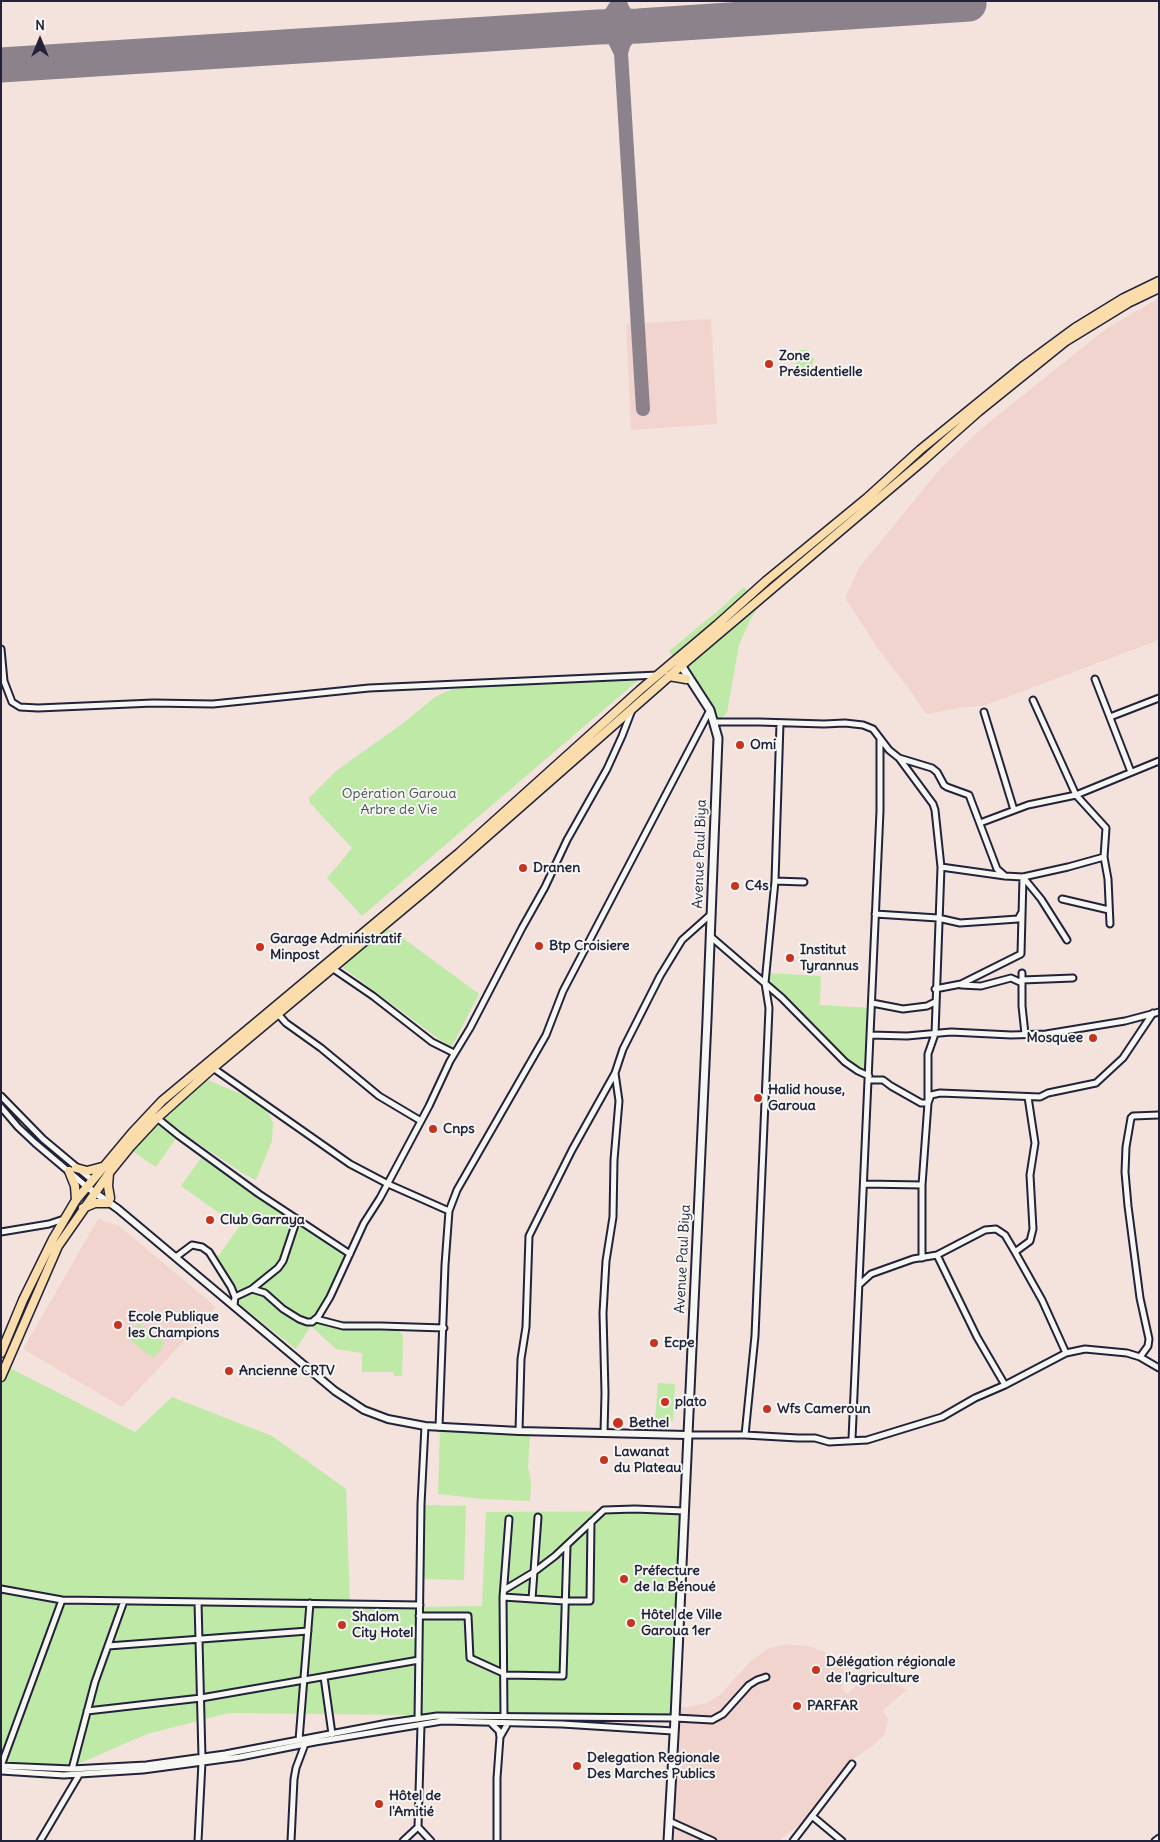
<!DOCTYPE html>
<html>
<head>
<meta charset="utf-8">
<style>
  body { margin:0 }
  #map { position:relative; width:1160px; height:1842px; overflow:hidden; background:#f4e2dd; font-family:Delius,sans-serif }
  canvas { display:block }
  .frame { position:absolute; inset:0; border:2px solid #22223b; pointer-events:none }
  .north { position:absolute; left:15px; top:15px; width:50px; height:50px; -webkit-text-stroke:4px #f6f6f2; paint-order:stroke; rotate:0deg; font-size:14px; font-weight:700; line-height:20px; text-align:center; color:#22223b }
  .north::after { content:''; display:block; margin:auto; width:18px; height:22px; background:#22223b; clip-path:polygon(50% 0,100% 100%,50% 72%,0 100%) }
</style>
</head>
<body>
<div id="map">
<canvas width="1160" height="1842"></canvas>
<div class="frame"></div>
<div class="north">N</div>
</div>
<script>
const context = document.querySelector('canvas').getContext('2d');
context.lineJoin = 'round';
function fill(path, color) { context.fillStyle = color; context.fill(path, 'evenodd'); }
const poly = rows => new Path2D(rows.map(r => 'M' + r).join(''));
function stroke(path, color, width, dash) { context.strokeStyle = color; context.lineWidth = width; context.lineCap = dash ? 'butt' : 'round'; context.setLineDash(dash || []); context.stroke(path); }
function label(font, color, halo, rows, align = 'center') {
  context.font = font + ' Delius,sans-serif'; context.lineWidth = 4; context.setLineDash([]); context.textBaseline = 'middle'; context.strokeStyle = halo; context.fillStyle = color; for (const [text, x, y, turn = 0] of rows) {
    context.save(); context.translate(x, y); context.rotate((+turn || 0) * Math.PI / 180); context.textAlign = isNaN(turn) ? turn : align; if (halo) context.strokeText(text, 0, 0); context.fillText(text, 0, 0); context.restore();
  }
}
fill(poly([
  [1159,298,1159,640,986,705,959,708,926,714,909,689,879,650,845,598,859,568,940,469,982,428,1107,328],
  [711,319,717,424,631,430,626,324],
  [98,1219,119,1226,216,1307,122,1407,23,1349],
  [786,1644,812,1647,841,1659,851,1671,845,1678,842,1688,847,1694,873,1671,907,1690,883,1710,888,1719,885,1734,871,1747,853,1759,839,1773,804,1821,778,1841,668,1841,676,1707,687,1707,707,1703,720,1695,750,1662,767,1649]
]), '#f2d4cf');
fill(poly([
  [799,350,808,350,814,359,810,371,801,376,797,374,796,366,796,357],
  [744,587,760,605,750,620,739,645,727,713,721,718,715,717,712,705,703,690,669,651,719,610],
  [642,677,362,916,327,878,352,848,310,803,309,798,336,771,402,724,435,697,452,689],
  [392,930,479,994,451,1048,337,963,379,931],
  [767,973,821,976,820,1005,869,1008,869,1076,858,1071,765,983],
  [203,1078,248,1097,267,1110,273,1123,272,1141,256,1180,244,1174,162,1119],
  [159,1120,178,1135,156,1167,135,1153,132,1147],
  [207,1153,293,1216,347,1252,336,1273,329,1296,319,1311,313,1318,329,1317,332,1320,378,1322,397,1329,403,1335,402,1376,394,1376,393,1372,362,1372,362,1353,336,1349,311,1326,296,1349,230,1297,230,1292,235,1294,246,1291,248,1287,234,1293,215,1260,216,1257,219,1255,239,1227,181,1186,201,1158],
  [138,1323,165,1343,154,1358,127,1338],
  [4,1365,135,1432,172,1397,272,1436,346,1489,350,1604,417,1607,482,1606,486,1512,684,1511,675,1718,229,1713,147,1734,43,1779,1,1774,1,1372],
  [658,1383,675,1384,673,1421,655,1420],
  [440,1430,530,1434,528,1468,531,1481,530,1501,483,1499,438,1494],
  [422,1505,466,1506,464,1580,420,1579]
]), '#bfe9a6');
stroke(poly([
  [619,1,607,20,598,27,614,39,621,53,643,409],
  [619,1,624,12,638,26,624,43,621,53],
  [913,8,919,1]
]), '#8b828c', 14);
stroke(poly([
  [1,65,598,27,638,26,969,4]
]), '#8b828c', 35);
const minor = poly([
  [1,649,4,681,12,702,20,707,38,708,153,703,213,704,369,688,658,675],
  [1095,679,1131,772],
  [1033,700,1076,795,1106,828,1104,857,1108,879,1110,924],
  [984,712,1014,810],
  [1110,717,1159,698],
  [714,722,759,722,824,724,845,723,863,725,873,729,889,750,899,758,933,804,935,810,941,867,935,1034,928,1054,928,1103,922,1185,864,1184],
  [899,758,932,768,937,772,944,785,947,787,969,795,997,869,1005,876],
  [980,823,1028,805,1076,795,1159,761],
  [941,867,1005,876,1023,877,1068,867,1104,857],
  [1023,877,1041,899,1067,940],
  [775,881,804,882],
  [1062,899,1109,910],
  [875,914,938,918,960,923,1018,919,1022,912],
  [710,936,782,998,845,1062,858,1071,869,1076],
  [332,968,373,996,432,1042,454,1053],
  [1022,973,1022,1006,1025,1034],
  [1022,980,1073,978],
  [961,985,981,986,1011,978,1022,983],
  [935,989,961,984,1021,954,1023,877],
  [872,1003,903,1009,927,1006,935,1002],
  [278,1014,286,1023,321,1048,379,1096,421,1121],
  [870,1035,907,1036,951,1032,1011,1035,1046,1034,1125,1021,1159,1012],
  [213,1068,350,1164,388,1184,449,1211],
  [868,1080,883,1080,891,1086,921,1103,928,1103,931,1095,940,1093,1040,1097,1048,1093,1096,1083,1123,1058,1153,1013],
  [1,1096,43,1139,92,1180],
  [1,1107,18,1127,35,1143,87,1187],
  [157,1118,178,1135,259,1194,350,1254],
  [922,1185,922,1258],
  [1,1232,49,1224,64,1219],
  [1015,1252,1030,1241,1033,1229,1030,1175,1035,1143,1028,1097],
  [937,1255,977,1337,1005,1385],
  [176,1257,192,1245,202,1247,209,1252,231,1287,235,1297,234,1305],
  [859,1285,871,1274,913,1259,937,1255,985,1230,996,1229,1005,1235,1015,1252,1042,1300,1066,1353],
  [252,1289,278,1268,283,1261,297,1219],
  [235,1297,252,1289,265,1293,283,1309,299,1319,307,1322,312,1322,318,1317,330,1297,364,1223,380,1198,429,1106,450,1061,470,1028,522,928,545,887,567,840,607,769,622,736,632,710],
  [316,1319,343,1326,381,1326,444,1328],
  [1140,1357,1148,1346,1149,1339,1140,1298,1128,1206,1125,1172,1126,1147,1131,1118,1133,1116,1159,1115],
  [439,1427,445,1265,449,1211,457,1190,546,1035,563,991,710,710],
  [519,1431,521,1359,526,1327,529,1236,572,1150,615,1073,623,1049,660,976,682,940,710,915],
  [604,1433,605,1393,603,1313,606,1261,613,1217,614,1160,619,1101,615,1073],
  [745,1435,755,1336,769,1008,765,983,775,881,780,723],
  [687,1436,687,1435,745,1435,798,1438,815,1438,829,1442,867,1440,942,1417,975,1398,1005,1385,1066,1353,1085,1349,1127,1353,1140,1357,1159,1368],
  [852,1439,880,811,880,740],
  [1,1589,62,1600,420,1605],
  [504,1590,534,1572,555,1556,604,1510,635,1509,684,1511,685,1509],
  [503,1597,564,1601,590,1601,591,1522],
  [532,1599,538,1517],
  [198,1602,202,1757],
  [419,1616,468,1616,470,1658,503,1673],
  [108,1646,308,1631],
  [504,1675,563,1676,567,1546],
  [324,1677,332,1734],
  [87,1711,201,1698,419,1660],
  [504,1717,503,1597,509,1519],
  [418,1719,421,1504,425,1426],
  [491,1723,499,1731,500,1737],
  [299,1740,310,1603],
  [1,1766,72,1769,146,1765,225,1754,388,1723,437,1716,675,1718,712,1720,723,1714,749,1685,757,1680,766,1677],
  [1,1766,62,1600],
  [72,1769,95,1682,124,1601],
  [1,1771,64,1775,143,1770,240,1757,315,1742,442,1721,562,1724,673,1731],
  [812,1816,842,1841],
  [669,1821,713,1841],
  [418,1827,431,1841],
  [40,1841,79,1775],
  [198,1841,202,1762],
  [291,1841,294,1779,296,1768,305,1744],
  [403,1841,418,1827,421,1725],
  [497,1841,497,1778,500,1737,508,1723],
  [793,1841,852,1764],
  [1155,1841,1159,1838]
]);
const tertiary = poly([
  [87,1187,118,1209,335,1391,364,1410,388,1419,425,1426,519,1431,687,1435]
]);
const secondary = poly([
  [668,1841,675,1718,707,1020,718,738,710,710,677,659]
]);
const primary = poly([
  [669,676,686,679],
  [76,1168,87,1171,102,1167],
  [69,1171,75,1186,76,1200],
  [109,1173,108,1186,110,1198],
  [83,1208,95,1203,108,1203],
  [1,1353,23,1300,53,1239,76,1200,132,1133,162,1101,459,853,640,690,717,625,766,581,867,498,920,450,1022,367,1075,328,1124,298,1159,281],
  [1,1377,58,1246,109,1173,130,1147,157,1118,213,1068,427,889,682,665,925,459,978,412,1066,341,1128,303,1159,288]
]);
stroke(minor, '#22223b', 9);
stroke(tertiary, '#22223b', 10);
stroke(secondary, '#22223b', 11);
stroke(primary, '#22223b', 11);
stroke(minor, '#f6f6f2', 5);
stroke(tertiary, '#f6f6f2', 6);
stroke(secondary, '#f6f6f2', 7);
stroke(primary, '#faddab', 8);
for (const [x, y, r, color] of [
  [769,364,5,"#c8321e"],
  [740,745,5,"#c8321e"],
  [523,868,5,"#c8321e"],
  [735,886,5,"#c8321e"],
  [539,946,5,"#c8321e"],
  [260,947,5,"#c8321e"],
  [790,958,5,"#c8321e"],
  [1093,1038,5,"#c8321e"],
  [758,1098,5,"#c8321e"],
  [433,1129,5,"#c8321e"],
  [210,1220,5,"#c8321e"],
  [118,1325,5,"#c8321e"],
  [654,1343,5,"#c8321e"],
  [229,1371,5,"#c8321e"],
  [665,1402,5,"#c8321e"],
  [767,1409,5,"#c8321e"],
  [618,1423,6,"#c8321e"],
  [604,1460,5,"#c8321e"],
  [624,1579,5,"#c8321e"],
  [631,1623,5,"#c8321e"],
  [342,1625,5,"#c8321e"],
  [816,1670,5,"#c8321e"],
  [797,1706,5,"#c8321e"],
  [577,1766,5,"#c8321e"],
  [379,1804,5,"#c8321e"]
]) { const dot = new Path2D(); dot.arc(x, y, r, 0, 2 * Math.PI); context.fillStyle = color; context.fill(dot); stroke(dot, '#f6f6f2', 2); }
label('bold 14px', '#22223b', '#f6f6f2', [
  ["Zone",779,356],
  ["Présidentielle",779,372],
  ["Omi",750,745],
  ["Dranen",533,868],
  ["C4s",745,886],
  ["Garage Administratif",270,939],
  ["Minpost",270,955],
  ["Btp Croisiere",549,946],
  ["Institut",800,950],
  ["Tyrannus",800,966],
  ["Mosquee",1083,1038,"right"],
  ["Halid house,",768,1090],
  ["Garoua",768,1106],
  ["Cnps",443,1129],
  ["Club Garraya",220,1220],
  ["Ecole Publique",128,1317],
  ["les Champions",128,1333],
  ["Ecpe",664,1343],
  ["Ancienne CRTV",239,1371],
  ["plato",675,1402],
  ["Wfs Cameroun",777,1409],
  ["Bethel",629,1423],
  ["Lawanat",614,1452],
  ["du Plateau",614,1468],
  ["Préfecture",634,1571],
  ["de la Bénoué",634,1587],
  ["Hôtel de Ville",641,1615],
  ["Garoua 1er",641,1631],
  ["Shalom",352,1617],
  ["City Hotel",352,1633],
  ["Délégation régionale",826,1662],
  ["de l'agriculture",826,1678],
  ["PARFAR",807,1706],
  ["Delegation Regionale",587,1758],
  ["Des Marches Publics",587,1774],
  ["Hôtel de",389,1796],
  ["l'Amitié",389,1812]
], 'left');
label('14px', '#495456', '#f6f6f2', [
  ["Opération Garoua",399,794],
  ["Arbre de Vie",399,810]
]);
label('14px', '#22223b', '#f6f6f2', [
  ["Avenue Paul Biya",700,854,-88],
  ["Avenue Paul Biya",683,1259,-87]
]);
</script>
</body>
</html>
